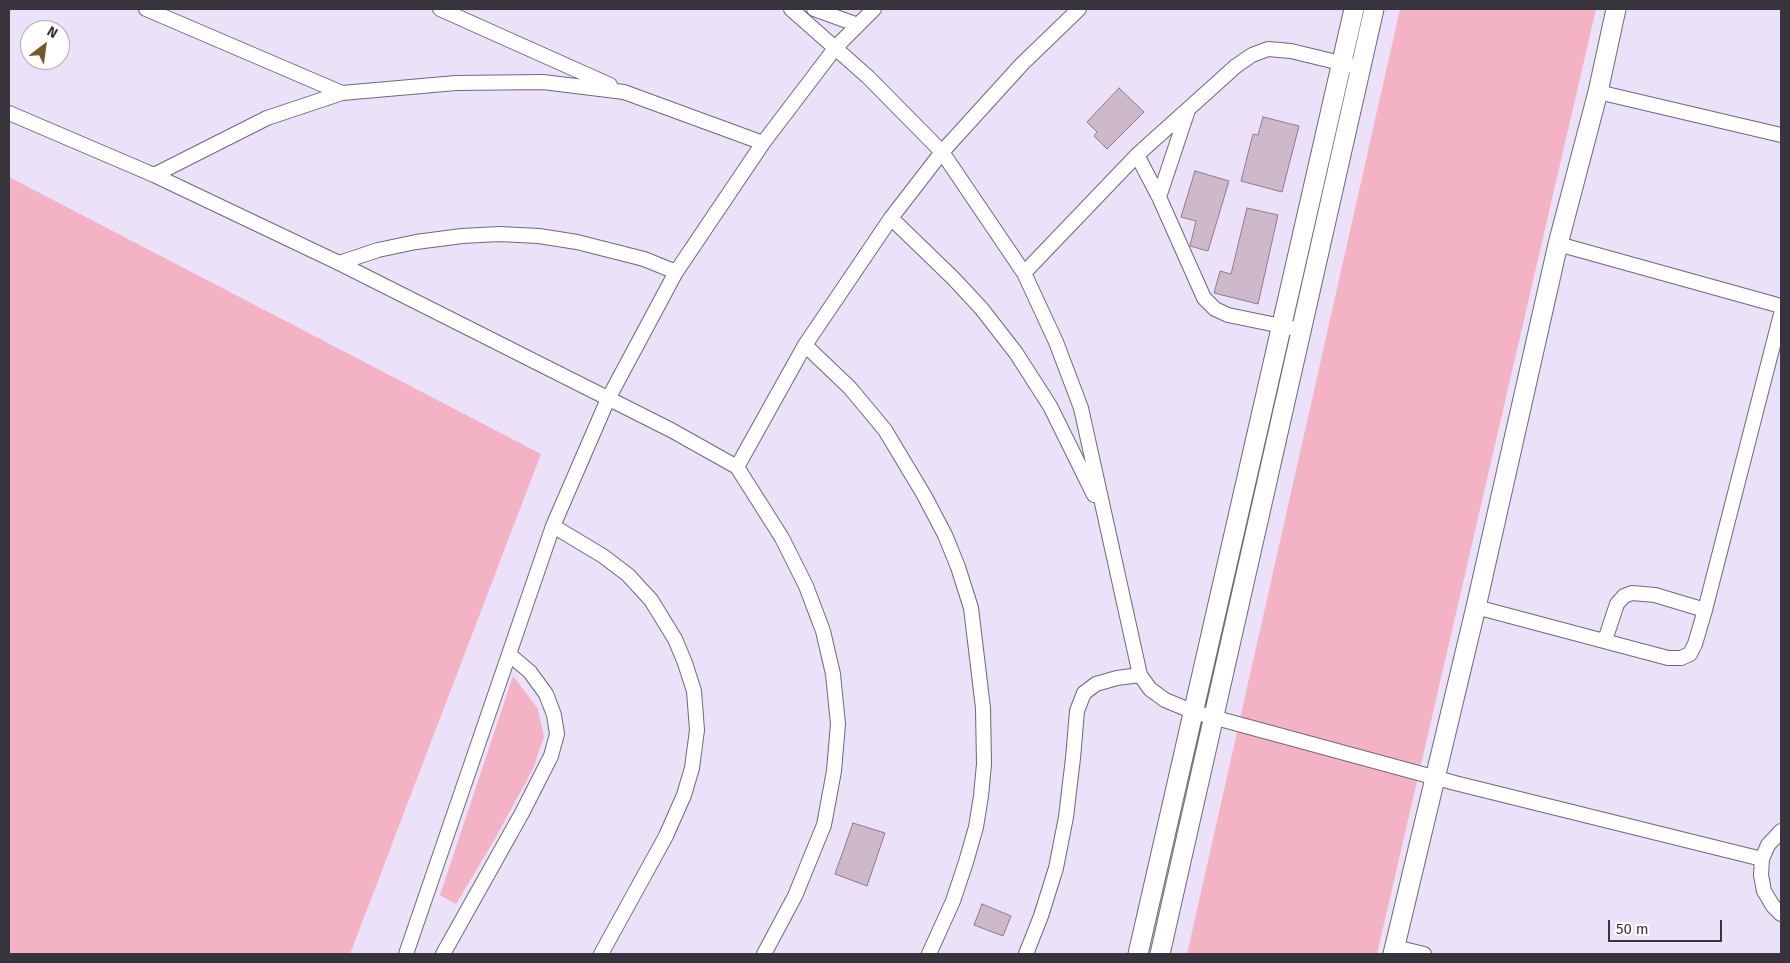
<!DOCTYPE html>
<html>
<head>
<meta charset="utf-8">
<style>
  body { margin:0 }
  #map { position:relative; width:1790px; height:963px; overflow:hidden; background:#ebe1f8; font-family:"Fira Sans",sans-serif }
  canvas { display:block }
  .frame { position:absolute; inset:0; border:10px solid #38343d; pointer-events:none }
  .north { position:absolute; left:20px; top:20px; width:50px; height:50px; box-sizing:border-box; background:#fff; border:1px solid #afaeb1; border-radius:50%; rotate:30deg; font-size:14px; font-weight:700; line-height:20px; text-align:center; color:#38343d }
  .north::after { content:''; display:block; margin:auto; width:18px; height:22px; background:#725a2a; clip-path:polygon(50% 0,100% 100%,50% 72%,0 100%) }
  .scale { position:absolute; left:1608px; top:920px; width:114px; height:22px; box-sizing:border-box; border:2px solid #38343d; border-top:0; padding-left:6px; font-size:15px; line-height:18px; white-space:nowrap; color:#38343d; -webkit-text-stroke:4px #fff; paint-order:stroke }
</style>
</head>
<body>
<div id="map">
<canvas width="1790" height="963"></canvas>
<div class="frame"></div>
<div class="north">N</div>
<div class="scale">50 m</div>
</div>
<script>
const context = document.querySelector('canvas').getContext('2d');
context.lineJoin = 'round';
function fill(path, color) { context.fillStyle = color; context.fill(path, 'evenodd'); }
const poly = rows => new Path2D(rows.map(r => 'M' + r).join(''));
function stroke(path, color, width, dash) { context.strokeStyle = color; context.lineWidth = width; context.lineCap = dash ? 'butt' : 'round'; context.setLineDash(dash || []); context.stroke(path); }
fill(poly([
  [1400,9,1596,9,1377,954,1187,954],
  [9,177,541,454,350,954,9,954],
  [513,676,538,709,544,737,533,769,496,837,456,904,440,895]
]), '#f4b3c5');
const building = poly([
  [1119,88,1144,112,1107,149,1094,136,1097,132,1087,122,1119,88],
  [1263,117,1299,126,1282,192,1241,181,1253,134,1258,135,1263,117],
  [1195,171,1229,181,1208,251,1190,246,1196,221,1181,217,1195,171],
  [1247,208,1278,215,1258,304,1214,293,1220,271,1231,274,1247,208],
  [853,823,885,833,867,886,835,874,853,823],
  [982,904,1011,916,1003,936,974,925,982,904]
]);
fill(building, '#cdb9c9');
stroke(building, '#8e7b8a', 1);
const street = poly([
  [146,9,342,93],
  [440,9,610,85],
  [791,9,868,77,942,152,1024,273,1056,342,1081,408,1140,675,1150,689,1165,700,1194,712,1455,783,1762,859],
  [814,9,858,25],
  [1598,92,1781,135],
  [9,113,154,175,339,263,671,430,737,467,782,538,806,586,823,631,833,674,838,724,834,771,824,825,795,896,764,954],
  [1137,155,1159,197,1204,298,1215,309,1228,315,1301,330],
  [154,175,267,118,342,93,456,83,543,82,624,92,763,143],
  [1159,197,1188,110],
  [891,218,953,278,981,308,1016,353,1050,406,1094,495],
  [1558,244,1781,306],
  [339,263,378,250,416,242,462,236,499,234,539,236,577,242,644,259,676,272],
  [1024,273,1137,155,1236,66,1252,55,1268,49,1291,51,1361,68],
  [805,345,850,388,885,430,924,495,945,535,958,567,971,608,983,708,984,764,981,796,976,827,966,862,953,901,929,954],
  [737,467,805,345,891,218,942,152,1022,64,1079,9],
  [553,526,603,556,628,575,651,600,675,639,685,663,694,691,697,730,692,768,684,795,666,836,601,954],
  [1476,607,1668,658,1681,658,1690,654,1695,644,1705,610,1781,314],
  [1605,640,1617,604,1624,596,1632,593,1655,595,1705,610],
  [1781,831,1768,845,1762,859,1761,875,1764,891,1773,906,1781,914],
  [1395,947,1424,954],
  [406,954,553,526,608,399,676,272,763,143,836,47,874,9],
  [443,954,522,813,551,756,557,734,554,715,546,694,530,672,510,655],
  [1026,954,1041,916,1056,868,1066,817,1073,758,1077,711,1084,693,1096,684,1117,678,1140,675]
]);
const secondary = poly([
  [1138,954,1354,9],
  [1160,954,1374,9],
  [1393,954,1476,607,1558,244,1598,92,1616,9]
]);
stroke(street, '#70677b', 16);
stroke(secondary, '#70677b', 21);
stroke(street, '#fff', 14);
stroke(secondary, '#fff', 19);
</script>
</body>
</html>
